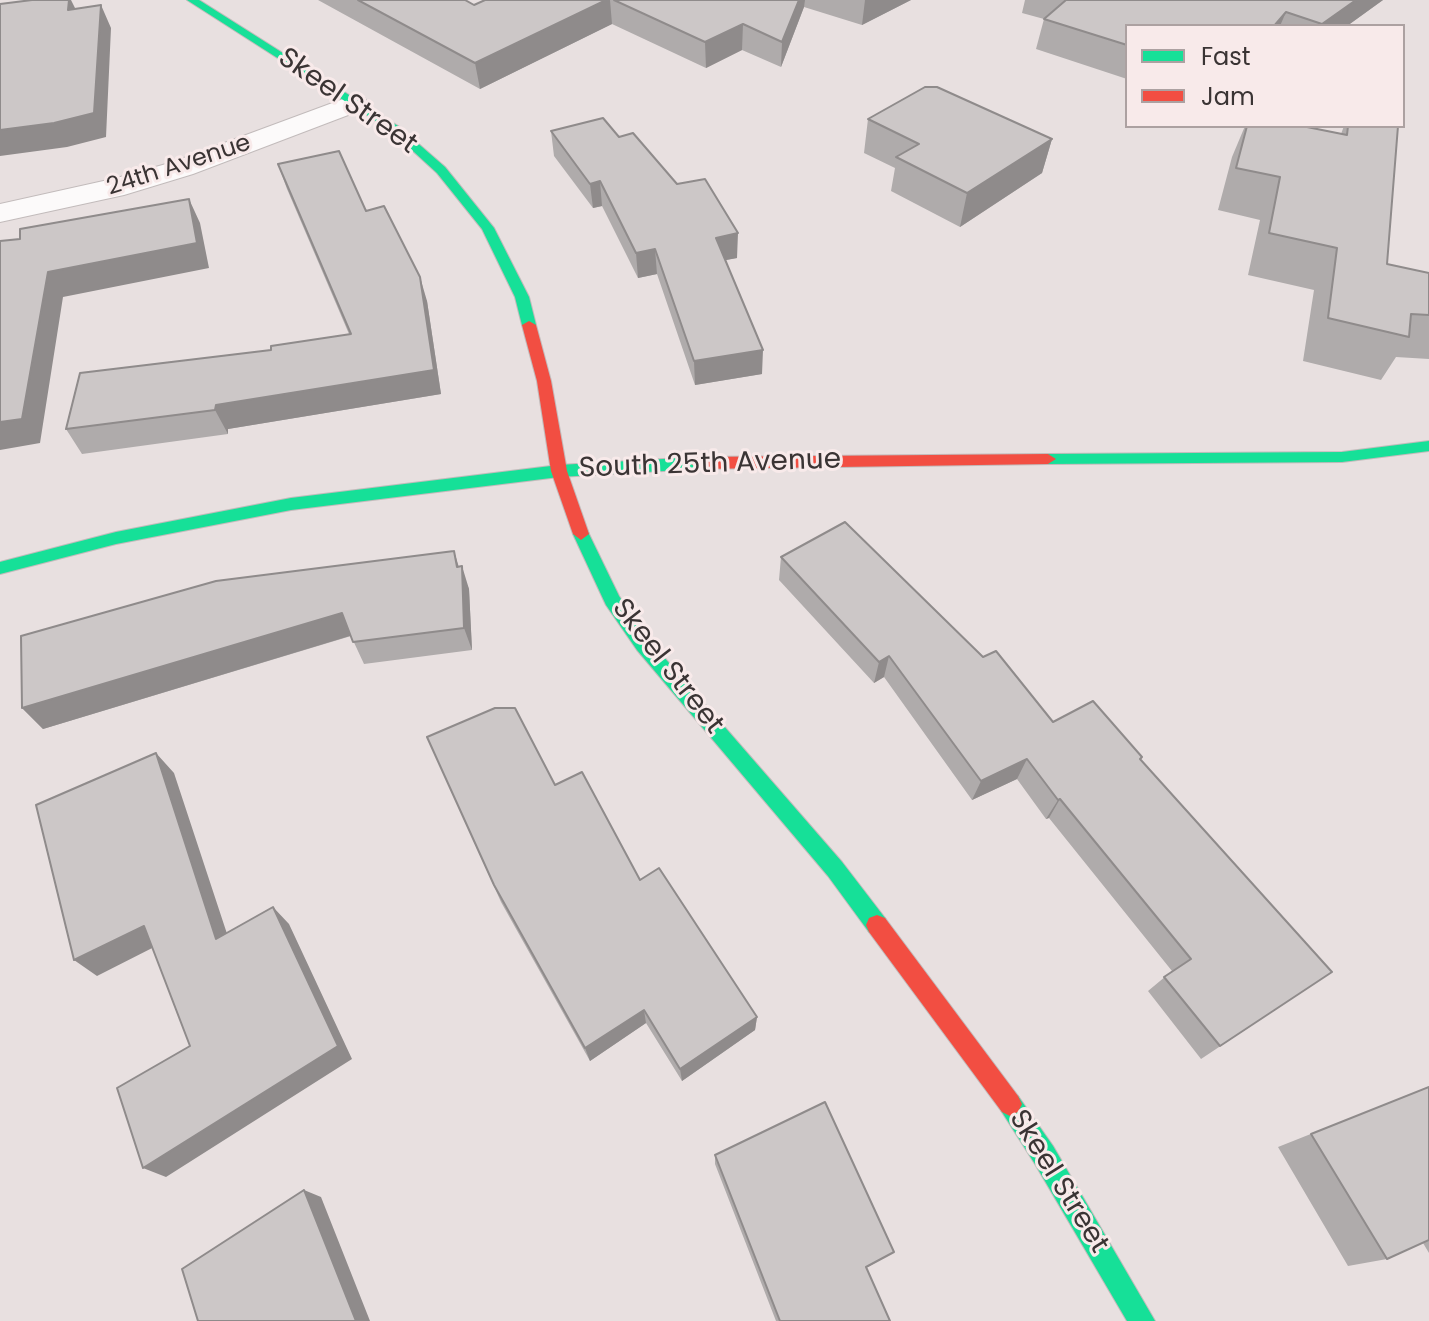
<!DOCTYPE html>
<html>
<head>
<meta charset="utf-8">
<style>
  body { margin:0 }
  #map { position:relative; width:1429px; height:1321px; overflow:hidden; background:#e8e0e0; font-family:Poppins,sans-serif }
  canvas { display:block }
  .legend { position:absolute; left:1125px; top:24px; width:280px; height:104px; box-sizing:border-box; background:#f8eaea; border:2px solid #aca1a1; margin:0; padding:10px 14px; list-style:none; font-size:24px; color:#3a3434 }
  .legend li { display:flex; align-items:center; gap:16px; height:40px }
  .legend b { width:40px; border:2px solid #aca1a1 }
</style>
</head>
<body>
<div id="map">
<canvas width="1429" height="1321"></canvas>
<ul class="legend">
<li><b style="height:10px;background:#16e098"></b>Fast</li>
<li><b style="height:10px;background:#f24e42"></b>Jam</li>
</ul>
</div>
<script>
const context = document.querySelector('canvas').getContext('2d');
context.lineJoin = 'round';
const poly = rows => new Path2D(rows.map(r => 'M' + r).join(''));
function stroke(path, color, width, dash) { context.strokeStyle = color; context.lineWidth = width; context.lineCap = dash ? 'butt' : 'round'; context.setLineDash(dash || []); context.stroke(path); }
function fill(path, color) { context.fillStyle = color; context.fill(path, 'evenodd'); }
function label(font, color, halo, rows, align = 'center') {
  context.font = font + ' Poppins,sans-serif'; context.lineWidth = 6; context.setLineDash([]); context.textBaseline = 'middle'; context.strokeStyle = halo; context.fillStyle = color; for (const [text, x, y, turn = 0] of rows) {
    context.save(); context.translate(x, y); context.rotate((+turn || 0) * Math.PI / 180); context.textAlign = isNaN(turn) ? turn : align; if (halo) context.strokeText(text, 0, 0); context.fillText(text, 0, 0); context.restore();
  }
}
const street = poly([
  [354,95,364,97,368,103,364,109,193,174,124,195,0,222,0,204,117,178,173,162,354,95]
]);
const fast = poly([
  [187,0,199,0,398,126,445,167,494,228,529,297,536,325,534,328,529,329,522,325,515,297,482,229,437,173,390,130,187,0],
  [1429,441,1429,451,1342,462,1048,464,1040,459,1048,454,1342,452,1429,441],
  [698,457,706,463,698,469,559,477,291,510,116,544,0,574,0,562,116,532,291,498,559,465,698,457],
  [581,528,587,530,619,596,649,640,842,862,885,918,888,925,885,932,877,935,869,932,828,876,637,650,606,605,573,534,581,528],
  [1010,1092,1018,1096,1053,1146,1155,1321,1127,1321,1035,1164,1002,1112,998,1104,1002,1096,1010,1092]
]);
const jam = poly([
  [529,321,536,325,551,381,567,471,589,534,581,540,573,534,551,471,537,381,522,325,529,321],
  [1048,454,1056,459,1048,464,698,469,690,463,698,457,1048,454],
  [877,915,885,918,1018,1096,1022,1104,1018,1112,1010,1116,1002,1112,869,932,866,925,869,918,877,915]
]);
stroke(street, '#c2bbbb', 2);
stroke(fast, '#c2bbbb', 2);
stroke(jam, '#c2bbbb', 2);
fill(street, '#fcfafa');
fill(fast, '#16e098');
fill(jam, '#f24e42');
fill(poly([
  [318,0,465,0,474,5,485,0,911,0,862,25,804,7,781,67,742,50,706,68,612,24,480,89],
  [1025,0,1383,0,1347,26,1127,26,1127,79,1036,49,1044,19,1022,13],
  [868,119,1052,139,1042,173,960,227,891,191,895,168,864,153],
  [1245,126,1302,126,1341,134,1344,126,1398,126,1387,264,1429,273,1429,359,1396,357,1381,380,1303,361,1314,290,1248,275,1260,220,1218,210,1232,157],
  [551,131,619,137,737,258,725,260,762,374,695,385,657,274,638,278,602,206,593,208,554,156],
  [278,164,366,211,427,301,441,394,228,429,228,434,82,454,66,429,271,350,349,334,287,189],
  [781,557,983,657,1053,722,1142,757,1141,760,1332,972,1201,1059,1148,991,1172,971,1049,818,1046,819,1017,779,972,800,884,677,874,683,779,580],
  [459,567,469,589,472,650,364,664,351,636,43,729,22,708],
  [427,737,555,785,640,880,757,1017,755,1030,682,1081,646,1023,590,1061,501,902],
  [1429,1087,1429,1253,1423,1243,1387,1259,1348,1266,1278,1147],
  [715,1155,894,1252,866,1268,890,1321,776,1321,715,1164]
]), '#afabab');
fill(poly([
  [69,0,71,0,80,18,68,10],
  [606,0,610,0,612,24,480,89,475,63],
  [799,0,805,0,804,7,781,67,782,42],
  [865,0,911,0,862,25],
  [1356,0,1383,0,1347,26,1321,26,1322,24],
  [101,5,111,28,106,137,67,147,0,156,0,130],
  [1286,12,1280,26,1274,26],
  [743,24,742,50,706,68,705,42],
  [1052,139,1042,173,960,227,967,193],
  [600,181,602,206,593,208,590,184],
  [189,199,200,223,209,268,63,297,40,443,0,450,0,422,48,272],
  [738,233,737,258,716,262,716,238],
  [655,249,657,274,638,278,636,253],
  [420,277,427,301,441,394,228,429,228,434,215,410,216,405,434,370],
  [763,350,762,374,695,385,694,361],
  [454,551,461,574,462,566,469,589,472,650,464,628,457,567],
  [342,613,353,635,43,729,22,708],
  [889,656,884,677,874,683,879,662],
  [156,753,174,773,234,955,216,939],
  [1027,759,1017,779,972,800,981,781],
  [1060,799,1049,818,1046,819,1058,800],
  [273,907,289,924,352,1059,166,1177,143,1168],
  [144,926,164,942,97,976,74,960],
  [644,1010,646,1023,590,1061,585,1048],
  [757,1017,755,1030,682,1081,680,1069],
  [304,1190,321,1197,370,1321,356,1321]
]), '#8f8b8b');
const building = poly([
  [32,0,69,0,68,10,101,5,94,113,54,123,0,130,0,4,32,0],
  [358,0,465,0,474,5,485,0,606,0,475,63,358,0],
  [614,0,799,0,782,42,743,24,705,42,614,0],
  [1066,0,1356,0,1322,24,1286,12,1274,26,1127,26,1127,45,1044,19,1066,0],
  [925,87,937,87,1052,139,967,193,896,157,919,144,868,119,925,87],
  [603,118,619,137,633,133,677,184,705,179,738,233,716,238,763,350,694,361,655,249,636,253,600,181,590,184,551,131,603,118],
  [1247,126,1302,126,1347,135,1348,126,1398,126,1387,264,1429,273,1429,315,1411,314,1409,337,1328,318,1337,248,1269,233,1280,177,1236,168,1247,126],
  [339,151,366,211,384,206,420,277,434,370,216,405,215,410,66,429,80,373,271,350,271,346,351,334,278,164,339,151],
  [189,199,197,243,48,272,22,419,0,422,0,241,20,239,20,229,189,199],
  [845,522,983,657,996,651,1053,722,1093,701,1142,757,1140,759,1332,972,1220,1046,1164,977,1191,959,1060,799,1058,800,1027,759,981,781,889,656,879,662,781,557,845,522],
  [454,551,457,567,462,566,464,628,353,642,342,613,22,708,21,636,216,581,454,551],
  [495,708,515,708,555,785,582,772,640,880,659,868,757,1017,680,1069,644,1010,585,1048,494,885,427,737,495,708],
  [156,753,216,939,273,907,338,1046,143,1168,117,1088,190,1046,144,926,74,960,36,805,156,753],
  [1429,1087,1429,1240,1387,1259,1311,1134,1429,1087],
  [825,1102,894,1252,866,1267,890,1321,780,1321,715,1155,825,1102],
  [304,1190,356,1321,198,1321,182,1269,304,1190]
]);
fill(building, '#ccc7c7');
stroke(building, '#8f8b8b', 2);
label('24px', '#3a3434', '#f8eaea', [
  ["24th Avenue",179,166,-18]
]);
label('28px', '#3a3434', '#f8eaea', [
  ["Skeel Street",347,102,35],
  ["South 25th Avenue",710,465,-2],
  ["Skeel Street",667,667,52],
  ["Skeel Street",1058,1182,58]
]);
</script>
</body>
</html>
